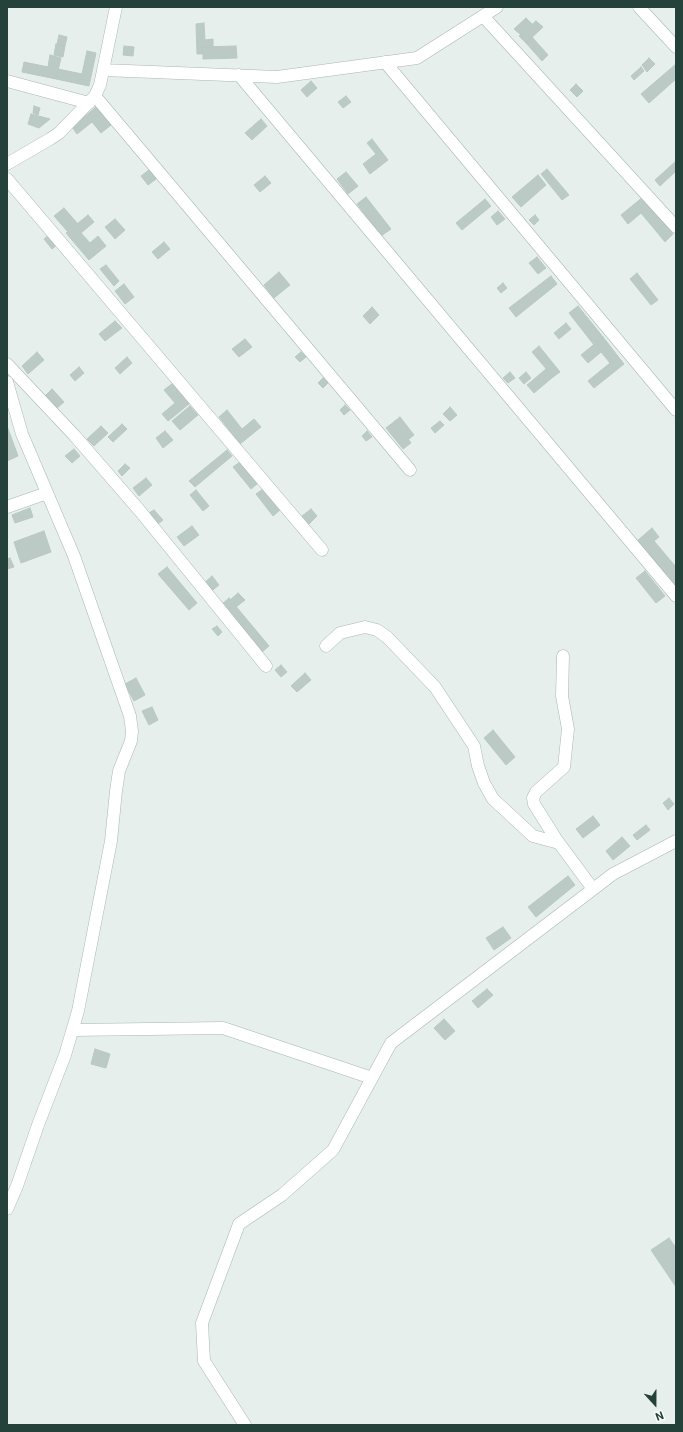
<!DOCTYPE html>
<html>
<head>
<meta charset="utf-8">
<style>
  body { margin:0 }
  #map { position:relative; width:683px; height:1432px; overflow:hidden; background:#e6efeb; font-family:Roboto,sans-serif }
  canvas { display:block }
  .frame { position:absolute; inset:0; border:8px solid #24423a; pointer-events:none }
  .north { position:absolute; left:635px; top:1384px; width:40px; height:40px; -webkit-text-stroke:3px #f7fbf9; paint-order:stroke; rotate:159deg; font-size:11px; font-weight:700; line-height:16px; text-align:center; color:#24423a }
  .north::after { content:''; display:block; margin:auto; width:14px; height:18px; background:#24423a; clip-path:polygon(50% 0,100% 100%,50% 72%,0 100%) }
</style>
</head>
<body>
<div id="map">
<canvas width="683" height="1432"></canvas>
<div class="frame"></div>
<div class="north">N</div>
</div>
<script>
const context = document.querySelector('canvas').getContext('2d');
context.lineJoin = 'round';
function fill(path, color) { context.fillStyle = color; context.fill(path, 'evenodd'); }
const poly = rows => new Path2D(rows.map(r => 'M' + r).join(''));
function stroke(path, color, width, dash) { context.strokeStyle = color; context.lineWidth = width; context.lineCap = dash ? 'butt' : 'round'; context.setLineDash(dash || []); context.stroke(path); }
const building = poly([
  [526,18,532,24,521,35,514,29,526,18],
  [536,21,543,27,526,43,519,36,536,21],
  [204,23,205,40,213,39,213,47,203,47,203,54,197,54,196,24,204,23],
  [59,35,67,37,65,46,57,44,59,35],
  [532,37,548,55,542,61,526,43,532,37],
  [56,44,65,46,63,57,54,55,56,44],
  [124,46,134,47,133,56,123,55,124,46],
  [236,46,237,58,203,59,203,47,236,46],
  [87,51,96,53,89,86,56,79,58,69,82,74,87,51],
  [50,55,61,58,56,79,22,72,24,62,48,67,50,55],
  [649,58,655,64,647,72,642,65,649,58],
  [676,64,676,79,649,103,641,94,676,64],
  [641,67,644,71,634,80,631,76,641,67],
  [311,81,317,88,307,97,301,90,311,81],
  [576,84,583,91,577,97,570,90,576,84],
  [346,96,351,102,343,108,338,102,346,96],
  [34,106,40,108,38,115,33,113,34,106],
  [96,107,111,125,101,133,92,122,77,134,72,127,96,107],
  [31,114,50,119,39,128,28,124,31,114],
  [261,119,267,126,252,140,245,133,261,119],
  [372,139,388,160,370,174,363,164,376,154,367,143,372,139],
  [676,161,676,171,660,186,655,180,676,161],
  [547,169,569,195,562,200,541,174,547,169],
  [149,170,156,179,148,185,141,176,149,170],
  [346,172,358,186,348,194,337,179,346,172],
  [538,175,546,185,521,207,512,197,538,175],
  [265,176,271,183,260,192,254,185,265,176],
  [366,197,391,229,381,236,357,204,366,197],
  [643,197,665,224,656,231,641,213,628,224,621,215,643,197],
  [485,199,491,206,462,230,456,223,485,199],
  [64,208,78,224,68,232,54,216,64,208],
  [498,211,505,219,497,225,491,217,498,211],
  [88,215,94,222,81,233,90,243,98,236,106,246,89,260,66,233,88,215],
  [535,215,539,220,534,225,529,220,535,215],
  [115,219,125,230,115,239,105,227,115,219],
  [665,224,673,234,665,242,656,231,665,224],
  [49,235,57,245,52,249,44,239,49,235],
  [164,242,170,249,158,259,152,252,164,242],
  [537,257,546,268,538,274,529,263,537,257],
  [106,265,119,281,114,286,100,269,106,265],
  [279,272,290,285,274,298,264,285,279,272],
  [637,273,658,300,651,305,630,279,637,273],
  [551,276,557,284,516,317,509,308,551,276],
  [503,283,507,288,501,293,497,288,503,283],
  [124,284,134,297,125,304,115,291,124,284],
  [578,306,603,337,594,345,569,313,578,306],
  [372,307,379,315,370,324,363,316,372,307],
  [115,321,122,328,105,341,99,334,115,321],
  [566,323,571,329,559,339,554,333,566,323],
  [603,337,624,364,594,388,588,381,610,363,601,352,588,363,581,355,603,337],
  [245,339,252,347,239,357,232,349,245,339],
  [539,346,560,372,553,377,532,352,539,346],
  [37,352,44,360,28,374,22,366,37,352],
  [301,352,306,357,300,362,295,357,301,352],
  [127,357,132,363,120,374,115,368,127,357],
  [79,367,84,373,75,381,70,375,79,367],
  [546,369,553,377,534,393,527,385,546,369],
  [510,372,515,378,508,383,503,378,510,372],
  [526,372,531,378,524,384,519,378,526,372],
  [323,378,328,383,323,388,318,383,323,378],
  [173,383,189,404,168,421,162,414,175,403,164,390,173,383],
  [52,389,64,402,56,409,45,396,52,389],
  [345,405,350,410,344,415,340,410,345,405],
  [190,406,198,415,180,430,172,421,190,406],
  [450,407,457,415,450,421,443,414,450,407],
  [227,410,242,429,254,419,261,427,240,444,219,417,227,410],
  [400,417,414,435,409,439,395,421,400,417],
  [395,421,411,443,403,449,386,428,395,421],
  [440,421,444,425,435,433,431,428,440,421],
  [122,424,127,429,113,442,108,437,122,424],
  [7,426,18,456,7,461,7,426],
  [101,426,108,433,94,446,87,439,101,426],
  [165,431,173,440,163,448,156,438,165,431],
  [367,431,372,437,366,441,362,436,367,431],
  [74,449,80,456,72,463,65,456,74,449],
  [227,450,232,456,195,487,189,481,227,450],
  [240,462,257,484,251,489,233,467,240,462],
  [125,464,130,468,122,476,118,471,125,464],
  [146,478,152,485,139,496,133,488,146,478],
  [263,489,280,510,273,516,256,494,263,489],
  [196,490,209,506,203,511,190,495,196,490],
  [30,508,33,517,15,523,12,515,30,508],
  [311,509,317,516,309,524,302,516,311,509],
  [154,510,163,520,158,524,149,513,154,510],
  [192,526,199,535,184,546,177,537,192,526],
  [652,528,659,537,654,541,676,567,676,586,637,541,652,528],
  [44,531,51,552,21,563,14,542,44,531],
  [10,558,14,567,7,569,7,559,10,558],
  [167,567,197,603,189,610,158,574,167,567],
  [645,571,665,596,656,603,636,578,645,571],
  [212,576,219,585,209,593,202,585,212,576],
  [238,593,245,600,236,607,230,600,238,593],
  [229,598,269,646,261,653,220,606,229,598],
  [217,626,222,632,218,636,212,629,217,626],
  [281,665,287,672,281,677,275,670,281,665],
  [305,673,311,680,297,692,291,686,305,673],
  [136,678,145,695,134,701,125,684,136,678],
  [152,707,158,720,149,725,142,711,152,707],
  [493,730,515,757,506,765,484,738,493,730],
  [669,798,674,804,668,810,663,803,669,798],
  [593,816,600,825,583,838,576,829,593,816],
  [646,825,650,830,637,840,633,835,646,825],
  [622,837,630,846,613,860,606,851,622,837],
  [568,876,575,885,536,917,528,907,568,876],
  [503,927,511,938,494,950,486,938,503,927],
  [487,989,493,995,478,1008,472,1001,487,989],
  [444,1019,455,1031,445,1040,434,1028,444,1019],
  [95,1049,110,1054,106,1068,91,1064,95,1049],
  [669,1238,676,1248,676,1287,651,1250,669,1238]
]);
fill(building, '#bbcac4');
stroke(building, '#b8c9c2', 1);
const minor = poly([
  [639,7,676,47],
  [483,16,676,227],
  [385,62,676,410],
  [103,70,277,77,417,58,497,7],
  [239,75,676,596],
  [7,81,89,103],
  [95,96,410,470],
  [7,164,50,139,59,133,95,96,100,85,116,7],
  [7,179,322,550],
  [7,364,74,435,140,511,266,666],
  [7,382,22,434,74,556,130,716,132,731,131,741,119,771,116,791,111,841,78,1011,65,1055,38,1125,17,1186,7,1209],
  [7,507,47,493],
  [326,646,340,633,365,627,377,630,387,637,435,687,474,746,478,766,484,783,493,799,533,836,559,843],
  [563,656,562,696,568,729,564,767,536,792,533,798,534,804,556,839,593,889],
  [73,1030,223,1028,372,1078],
  [245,1425,204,1361,202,1323,239,1224,282,1195,333,1150,391,1043,613,874,676,841]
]);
stroke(minor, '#a8b8b2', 13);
stroke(minor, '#fff', 12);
</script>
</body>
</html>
